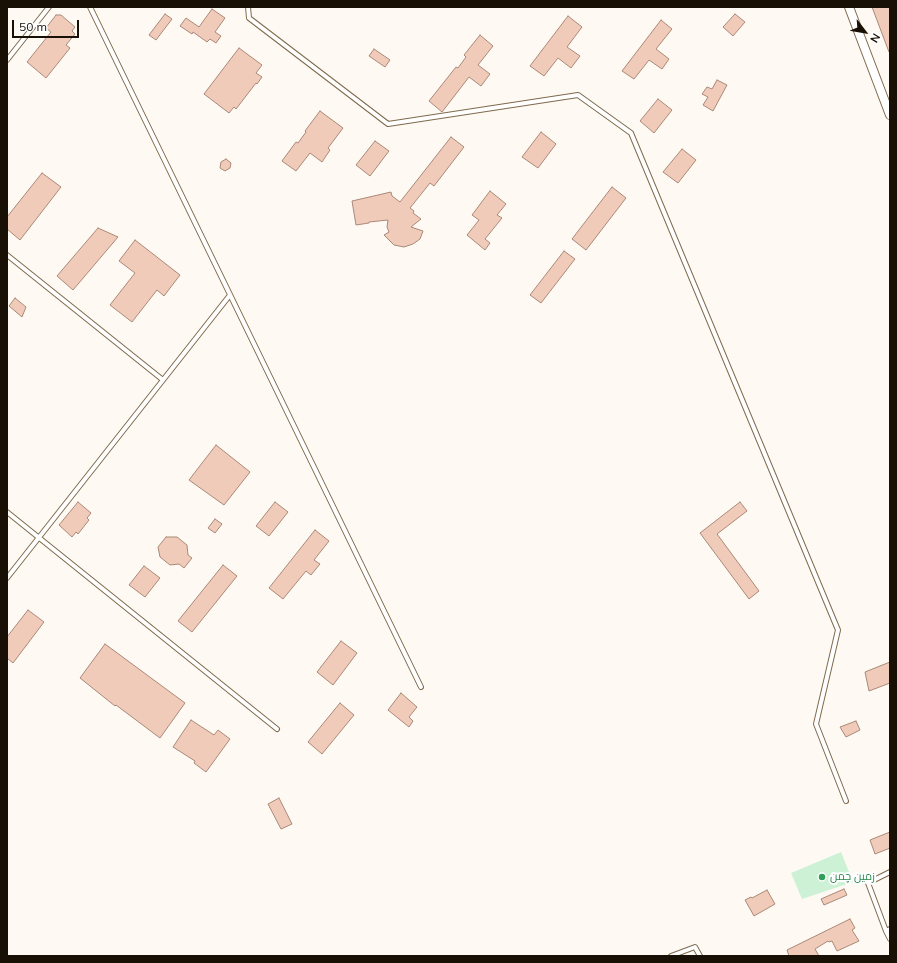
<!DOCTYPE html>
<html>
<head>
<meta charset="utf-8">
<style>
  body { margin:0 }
  #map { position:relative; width:897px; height:963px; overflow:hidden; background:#fefaf3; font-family:Mulish,sans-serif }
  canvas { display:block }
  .frame { position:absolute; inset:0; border:8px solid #181005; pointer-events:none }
  .north { position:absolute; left:845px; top:12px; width:40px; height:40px; -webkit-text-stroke:3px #fff; paint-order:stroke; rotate:121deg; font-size:11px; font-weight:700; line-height:16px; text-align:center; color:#181005 }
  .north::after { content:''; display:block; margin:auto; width:14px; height:18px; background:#181005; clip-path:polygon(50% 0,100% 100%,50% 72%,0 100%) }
  .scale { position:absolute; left:12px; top:20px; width:67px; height:18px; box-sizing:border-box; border:2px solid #181005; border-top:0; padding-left:5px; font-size:12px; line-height:14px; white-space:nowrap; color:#181005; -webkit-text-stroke:3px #fff; paint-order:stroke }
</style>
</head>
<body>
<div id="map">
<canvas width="897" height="963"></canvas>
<div class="frame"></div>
<div class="north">N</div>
<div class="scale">50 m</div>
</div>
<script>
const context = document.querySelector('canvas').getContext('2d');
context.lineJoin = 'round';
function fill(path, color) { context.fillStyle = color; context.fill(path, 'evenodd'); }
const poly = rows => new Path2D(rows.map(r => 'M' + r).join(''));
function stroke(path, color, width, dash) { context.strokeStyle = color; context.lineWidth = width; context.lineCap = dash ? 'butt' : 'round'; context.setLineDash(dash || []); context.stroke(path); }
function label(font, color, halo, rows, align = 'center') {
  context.font = font + ' Mulish,Cairo,sans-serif'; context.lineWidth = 4; context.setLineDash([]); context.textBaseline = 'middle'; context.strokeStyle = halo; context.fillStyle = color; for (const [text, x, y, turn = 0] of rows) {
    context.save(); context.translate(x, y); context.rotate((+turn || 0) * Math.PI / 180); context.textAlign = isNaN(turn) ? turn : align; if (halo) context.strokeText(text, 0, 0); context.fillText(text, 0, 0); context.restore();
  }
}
fill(poly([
  [841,852,853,882,802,899,791,873]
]), '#ccf1d5');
const building = poly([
  [872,7,890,7,890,52,889,52,872,7],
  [212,9,225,18,215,32,221,36,216,43,210,39,207,42,193,32,192,34,180,26,186,18,199,27,212,9],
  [165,14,172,19,156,40,149,35,165,14],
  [735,14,745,22,733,36,723,27,735,14],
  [56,15,61,15,75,27,72,31,75,34,66,45,70,48,46,78,27,62,51,32,46,28,56,15],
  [568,16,582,27,567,47,580,56,571,68,558,58,544,76,530,66,568,16],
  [661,20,672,29,656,49,669,59,662,69,649,60,634,79,622,71,661,20],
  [480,35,493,46,478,65,490,74,481,86,469,77,442,112,429,101,456,67,458,68,466,57,464,55,480,35],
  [239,48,262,65,256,73,262,77,257,84,256,83,236,109,234,107,229,113,204,94,239,48],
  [374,49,390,60,385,67,369,56,374,49],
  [717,80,727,85,713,111,703,105,708,97,702,94,707,87,712,89,717,80],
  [658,99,672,110,654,133,640,121,658,99],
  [320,111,343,128,328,148,330,150,322,162,310,153,296,171,282,161,296,142,298,143,306,132,305,131,320,111],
  [541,132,556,144,538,168,522,157,541,132],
  [451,137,464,147,434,186,430,183,410,208,414,211,413,213,421,219,411,227,423,231,420,239,413,244,404,247,394,245,384,235,389,232,387,227,388,220,369,222,369,223,356,225,352,201,391,192,392,196,400,202,451,137],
  [375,141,389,151,370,176,356,165,375,141],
  [682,149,696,160,678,183,663,172,682,149],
  [226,159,231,163,230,168,225,171,220,168,221,162,226,159],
  [42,173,61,187,20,240,7,229,7,217,42,173],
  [612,187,626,198,586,250,572,239,612,187],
  [490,191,506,204,497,215,502,218,485,239,490,243,485,250,467,235,479,220,472,215,490,191],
  [98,228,118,237,73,290,57,276,98,228],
  [135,240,180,275,164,296,157,290,132,322,110,305,135,273,119,261,135,240],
  [564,251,575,259,541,303,530,295,564,251],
  [15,298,26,307,22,317,9,306,15,298],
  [216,445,250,472,224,505,189,480,216,445],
  [78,502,91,513,87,518,89,520,78,534,76,532,72,537,59,525,78,502],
  [275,502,288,512,269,536,256,526,275,502],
  [740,502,747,511,717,534,759,591,749,599,700,533,740,502],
  [215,519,222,524,215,533,208,528,215,519],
  [315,530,329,541,314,560,320,564,311,575,306,571,283,599,269,588,315,530],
  [166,537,177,537,187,545,188,555,192,558,184,568,179,564,170,565,160,557,158,547,166,537],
  [223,565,237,576,192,632,178,621,223,565],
  [144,566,160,578,145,597,129,585,144,566],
  [28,610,44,622,13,663,7,658,7,637,28,610],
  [341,641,357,653,333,685,317,672,341,641],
  [105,644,185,703,160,738,116,705,115,706,80,678,105,644],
  [890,662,890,683,869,691,865,672,890,662],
  [401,693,417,707,409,717,413,721,409,727,388,710,401,693],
  [340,703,354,715,322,754,308,742,340,703],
  [191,720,214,735,218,730,230,739,206,772,194,763,195,761,173,747,191,720],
  [856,721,860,730,846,737,840,727,856,721],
  [279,798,292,824,281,829,268,804,279,798],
  [890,832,890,848,875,854,870,840,890,832],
  [844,889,847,895,824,905,821,899,844,889],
  [767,890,775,904,754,916,745,900,751,897,752,898,767,890],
  [850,919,855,928,852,930,859,941,837,951,832,941,829,942,828,941,815,949,819,956,789,956,787,950,850,919]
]);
fill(building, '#f1cbb9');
stroke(building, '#a87', 1);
const service = poly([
  [90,7,421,687],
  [248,7,249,18,388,124,578,95,631,133,838,630,816,724,846,801],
  [7,60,49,7],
  [7,255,163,380],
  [7,512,277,729],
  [7,578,230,295],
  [890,929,886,931,890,939],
  [886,931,868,883,890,872],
  [671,956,695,947,700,956]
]);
const minor = poly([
  [849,7,890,115]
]);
stroke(service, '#7f6a4d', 6);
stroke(minor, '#7f6a4d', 10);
stroke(service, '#fff', 4);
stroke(minor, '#fff', 8);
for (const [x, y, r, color] of [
  [822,877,4,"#2e9e5b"]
]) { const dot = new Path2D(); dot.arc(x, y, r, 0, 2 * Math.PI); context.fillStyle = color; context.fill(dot); stroke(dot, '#fff', 1.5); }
label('11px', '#27864d', '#fff', [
  ["زمین چمن",830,877]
], 'left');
</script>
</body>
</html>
